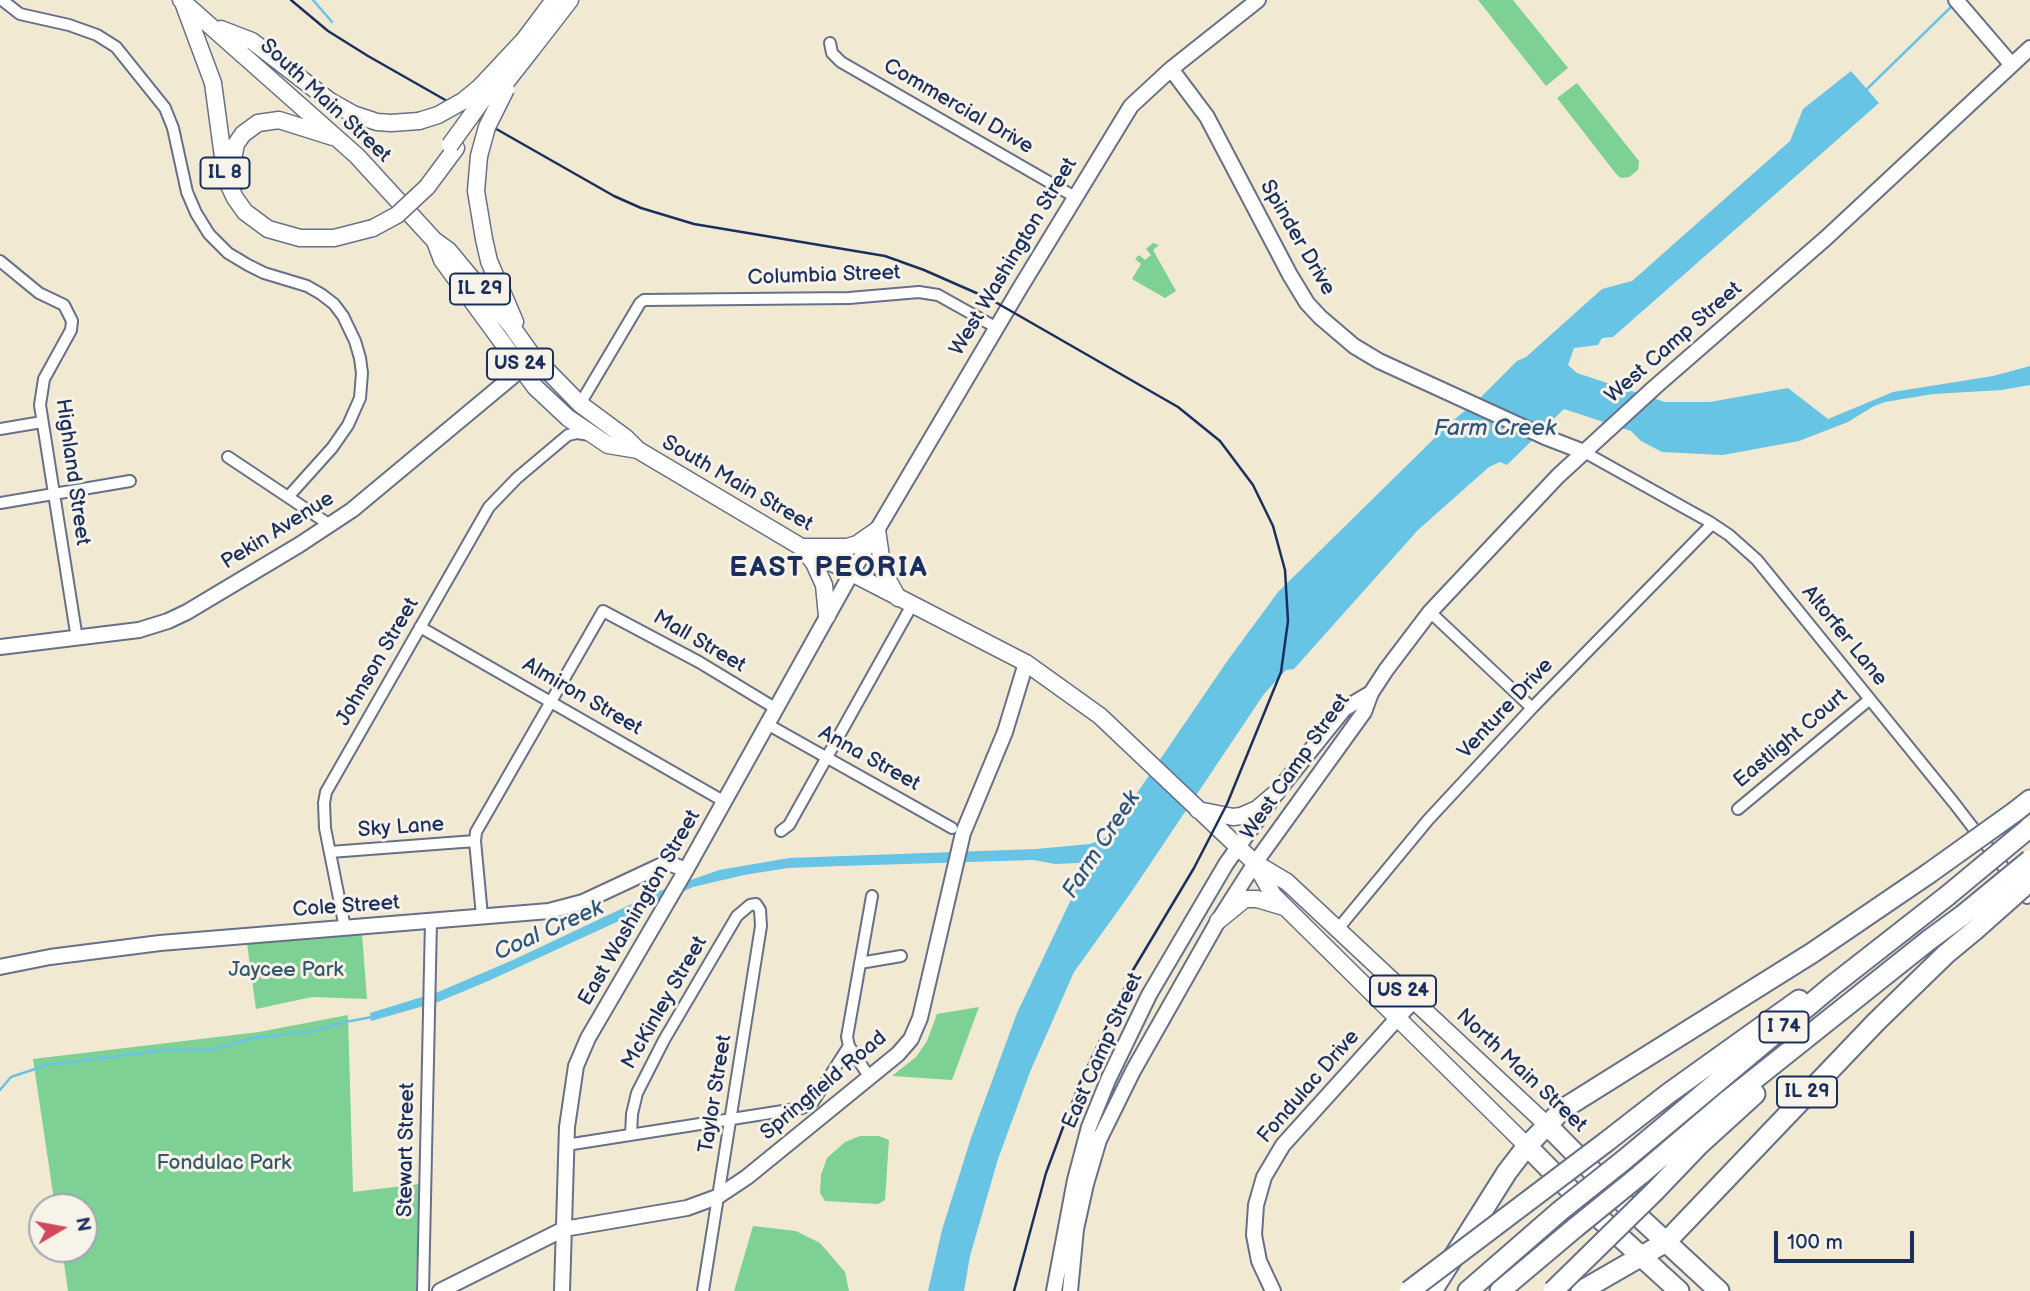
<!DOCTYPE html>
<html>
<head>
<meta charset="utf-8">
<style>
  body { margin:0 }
  #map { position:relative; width:2030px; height:1291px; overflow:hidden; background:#f2e9d3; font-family:"Balsamiq Sans",sans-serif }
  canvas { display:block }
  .north { position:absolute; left:28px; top:1193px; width:70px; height:70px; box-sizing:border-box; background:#f7f3e8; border:2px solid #9fa5b1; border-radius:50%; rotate:80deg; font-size:19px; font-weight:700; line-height:28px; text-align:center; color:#1b2f5e }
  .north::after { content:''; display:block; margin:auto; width:24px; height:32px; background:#d1495b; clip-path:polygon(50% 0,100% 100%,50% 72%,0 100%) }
  .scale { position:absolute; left:1774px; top:1231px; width:140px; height:32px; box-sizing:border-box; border:4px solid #1b2f5e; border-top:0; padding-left:9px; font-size:21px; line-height:24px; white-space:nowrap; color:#1b2f5e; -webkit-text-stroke:5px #f7f3e8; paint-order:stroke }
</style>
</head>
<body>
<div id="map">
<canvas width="2030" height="1291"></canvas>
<div class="north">N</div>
<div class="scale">100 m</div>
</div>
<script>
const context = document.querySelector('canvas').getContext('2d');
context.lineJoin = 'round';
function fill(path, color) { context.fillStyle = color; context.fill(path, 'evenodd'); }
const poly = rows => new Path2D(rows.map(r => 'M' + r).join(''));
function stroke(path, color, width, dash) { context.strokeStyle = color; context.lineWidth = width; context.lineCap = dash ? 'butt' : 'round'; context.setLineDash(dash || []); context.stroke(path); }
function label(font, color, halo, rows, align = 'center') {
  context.font = font + ' "Balsamiq Sans",sans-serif'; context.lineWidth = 6; context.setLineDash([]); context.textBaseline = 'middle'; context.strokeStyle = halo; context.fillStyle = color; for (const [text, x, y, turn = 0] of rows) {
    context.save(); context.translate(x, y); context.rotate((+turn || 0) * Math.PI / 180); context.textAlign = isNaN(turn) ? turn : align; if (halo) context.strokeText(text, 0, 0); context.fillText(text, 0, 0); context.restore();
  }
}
fill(poly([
  [1478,0,1513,0,1568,68,1546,86],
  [1577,83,1639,161,1638,170,1629,177,1621,178,1617,175,1557,98],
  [1153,243,1159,245,1153,250,1176,291,1165,298,1132,279,1141,264,1135,259,1139,255,1145,260,1151,255,1146,249],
  [362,934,367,999,312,997,256,1009,247,943],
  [979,1007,952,1080,892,1076,916,1057,927,1041,937,1014],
  [348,1015,353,1192,419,1184,416,1291,68,1291,62,1249,84,1249,84,1207,55,1207,33,1059,259,1032],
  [860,1136,879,1136,889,1140,885,1200,878,1204,825,1201,820,1193,821,1175,827,1158,845,1142],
  [753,1226,796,1231,820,1243,845,1272,849,1291,734,1291]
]), '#7dd194');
fill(poly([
  [1851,71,1879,103,1613,337,1602,338,1598,345,1574,348,1568,365,1577,373,1665,402,1710,402,1788,388,1828,419,1893,392,1993,376,2030,366,2030,385,2002,390,1933,394,1885,402,1874,406,1848,422,1799,441,1723,455,1662,452,1641,441,1631,431,1564,409,1507,465,1500,462,1489,467,1418,530,1294,669,1286,670,1264,694,1130,894,1074,972,1030,1072,998,1159,970,1256,964,1291,928,1291,942,1230,971,1138,1017,1013,1086,868,1079,863,1055,864,1034,860,840,866,788,868,744,875,693,887,486,982,438,1002,371,1021,370,1013,438,992,513,960,657,892,719,870,789,858,1036,849,1090,844,1107,837,1228,660,1278,592,1451,422,1476,402,1517,361,1526,357,1602,289,1632,281,1790,141,1803,109]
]), '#67c4e5');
stroke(poly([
  [313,0,332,22],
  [1866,90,1954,4],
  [0,1090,11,1077,47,1065,164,1050,210,1050,254,1038,314,1031,345,1022,372,1017]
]), '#67c4e5', 2.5);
const street = poly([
  [2,0,20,14,69,25,97,35,116,47,165,108,173,128,187,192,196,213,209,234,228,253,248,265,264,273,307,286,321,294,334,304,343,316,355,341,360,358,362,373,360,398,348,425,332,448,288,497],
  [830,43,832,53,841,62,1075,197],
  [0,261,39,293,64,305,72,321,71,330,44,379,40,405,77,639],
  [580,404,640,303,644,300,849,298,919,292,938,295,997,328],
  [0,429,42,422],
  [1584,452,1708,521,1729,535,1757,560,1954,803,2027,898],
  [228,457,330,525],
  [0,503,130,481],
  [1430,612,1532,708],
  [420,627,725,802],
  [767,724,952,828],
  [1738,809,1870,699],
  [781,831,789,825,912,605],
  [330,852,475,841],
  [482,916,475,841,476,832,603,611,699,662,775,708],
  [345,928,325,828,324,803,326,792,489,507,517,478,568,435,577,433,590,435],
  [1337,930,1428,820,1532,708,1712,524],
  [860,963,901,956],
  [870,1078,849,1046,847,1037,872,896],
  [631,1135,632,1114,637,1093,664,1040,737,916,750,905,756,904,760,910,761,926,703,1291],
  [566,1145,802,1108,813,1102,849,1046],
  [423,1291,431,921]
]);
const secondary = poly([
  [1956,0,2011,64],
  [1171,69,1207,117,1290,275,1307,303,1320,317,1354,346,1379,361,1545,437,1584,452],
  [0,647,139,630,168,621,187,612,299,545,352,510,531,361],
  [0,967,50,957,160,943,549,911,583,902,660,866,671,864,686,870],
  [440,1291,564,1229,687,1208,717,1197,747,1177,898,1054,911,1039,920,1018,963,833,1005,732,1026,663],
  [562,1291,567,1127,576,1066,588,1038,686,870,851,574,1020,288,1131,106,1171,69,1258,0],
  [1054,1291,1075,1180,1089,1127,1108,1080,1149,995,1226,864,1277,792,1344,709,1371,693],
  [1070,1291,1076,1229,1086,1184,1099,1140,1133,1071,1218,921,1255,863,1364,712,1371,693,1386,670,1430,612,1558,476,1655,387,1826,238,2030,48],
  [1273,1291,1259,1261,1254,1235,1256,1205,1264,1177,1283,1145,1413,1001]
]);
const primary = poly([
  [181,0,357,156,434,240,449,251,512,327,532,355,580,404,626,438,638,450,803,548,1026,663,1100,716,1255,863,1287,882,1547,1125],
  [184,5,213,83,226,179,235,198,245,212,268,229,300,238,334,238,373,228],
  [221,29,252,41,330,101,353,114,377,122,391,123,419,121],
  [524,40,554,0],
  [532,49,570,0],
  [479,156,476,191,484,239,489,261,515,322],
  [235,176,233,159,236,144,243,134,258,123,279,120,333,137],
  [427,187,456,148],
  [436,244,442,260,535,387,568,418,608,445,638,450],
  [877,530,883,571,898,598],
  [805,547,847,547,857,544,877,530],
  [804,550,814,563,824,585,827,616],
  [1198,810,1233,817,1241,816,1257,809,1277,792],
  [1255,863,1273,895,1527,1146],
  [1218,921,1245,899,1257,899,1284,907]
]);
const highway = poly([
  [2016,811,2030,800],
  [1547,1125,1626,1205,1719,1291],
  [1606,1142,1669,1093,1799,1000],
  [1527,1146,1585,1205,1679,1291],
  [1624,1160,1832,986,1947,896],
  [1640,1175,1727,1101,1929,940,1963,915],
  [1655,1191,1699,1145,1755,1094],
  [1432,1291,1507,1172,1527,1146,1563,1109,1812,953,1928,874],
  [1468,1291,1560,1211],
  [1500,1291,1576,1227],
  [1581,1291,1666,1242,1876,1022,1946,954,1975,930]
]);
stroke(street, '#667087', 14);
stroke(secondary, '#667087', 18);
stroke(primary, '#667087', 19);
stroke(highway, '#667087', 23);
stroke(street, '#fff', 10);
stroke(secondary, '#fff', 14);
stroke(primary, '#fff', 16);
stroke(highway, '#fff', 19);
stroke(poly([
  [291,0,328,31,368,56,614,196,641,208,694,224,885,256,924,270,990,299,1178,407,1220,441,1253,485,1273,526,1285,570,1288,621,1281,672,1227,804,1194,868,1133,970,1078,1087,1046,1173,1014,1291]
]), '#1b2f5e', 2.5);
const primaryBridge = poly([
  [495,96,532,49],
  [419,121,438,115,463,101,480,87,524,40],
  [450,145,497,80],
  [479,156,487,127,506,89],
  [373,228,397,215,427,187]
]);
const highwayBridge = poly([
  [1928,874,2016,811],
  [1947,896,2029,828],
  [1963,915,2030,860],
  [1975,930,2030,881],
  [1560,1211,1624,1160],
  [1576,1227,1640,1175],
  [1409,1291,1606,1142],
  [1553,1291,1655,1191]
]);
stroke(primaryBridge, '#667087', 19, []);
stroke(highwayBridge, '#667087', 23, []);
stroke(primaryBridge, '#fff', 16);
stroke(highwayBridge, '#fff', 19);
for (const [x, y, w] of [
  [225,173,49],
  [480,289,60],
  [520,364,66],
  [1403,991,66],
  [1784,1027,49],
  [1807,1092,60]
]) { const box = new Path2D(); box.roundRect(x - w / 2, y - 15.5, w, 31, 5); context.fillStyle = '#f7f3e8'; context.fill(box); stroke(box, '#1b2f5e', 2); }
label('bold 19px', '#1b2f5e', null, [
  ["IL 8",225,173],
  ["IL 29",480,289],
  ["US 24",520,364],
  ["US 24",1403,991],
  ["I 74",1784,1027],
  ["IL 29",1807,1092]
]);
label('21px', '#1b2f5e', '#f7f3e8', [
  ["South Main Street",325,101,43],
  ["Commercial Drive",958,107,30],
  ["Spinder Drive",1297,238,60],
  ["West Washington Street",1014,257,-59],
  ["Columbia Street",824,276,-2],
  ["West Camp Street",1674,343,-41],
  ["Highland Street",72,472,82],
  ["South Main Street",737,484,30],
  ["Pekin Avenue",278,531,-32],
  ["Altorfer Lane",1844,636,51],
  ["Mall Street",699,642,30],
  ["Johnson Street",378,662,-60],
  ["Almiron Street",582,697,30],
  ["Venture Drive",1506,709,-47],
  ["Eastlight Court",1791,739,-40],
  ["Anna Street",869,759,29],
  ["West Camp Street",1296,767,-55],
  ["Sky Lane",401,828,-4],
  ["Cole Street",346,907,-4],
  ["East Washington Street",640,908,-60],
  ["McKinley Street",665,1003,-60],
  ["East Camp Street",1103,1051,-66],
  ["North Main Street",1521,1071,43],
  ["Springfield Road",824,1086,-40],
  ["Fondulac Drive",1309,1087,-49],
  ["Taylor Street",716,1094,-81],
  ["Stewart Street",407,1150,-89]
]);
label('21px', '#34586c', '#f7f3e8', [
  ["Jaycee Park",286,971],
  ["Fondulac Park",224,1164]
]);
label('italic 23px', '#2e5480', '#f7f3e8', [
  ["Farm Creek",1495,429],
  ["Farm Creek",1102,845,-57],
  ["Coal Creek",549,931,-24]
]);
context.letterSpacing = '2px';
label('bold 28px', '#1b2f5e', '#f7f3e8', [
  ["EAST PEORIA",829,569]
]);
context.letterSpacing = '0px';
</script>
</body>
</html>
